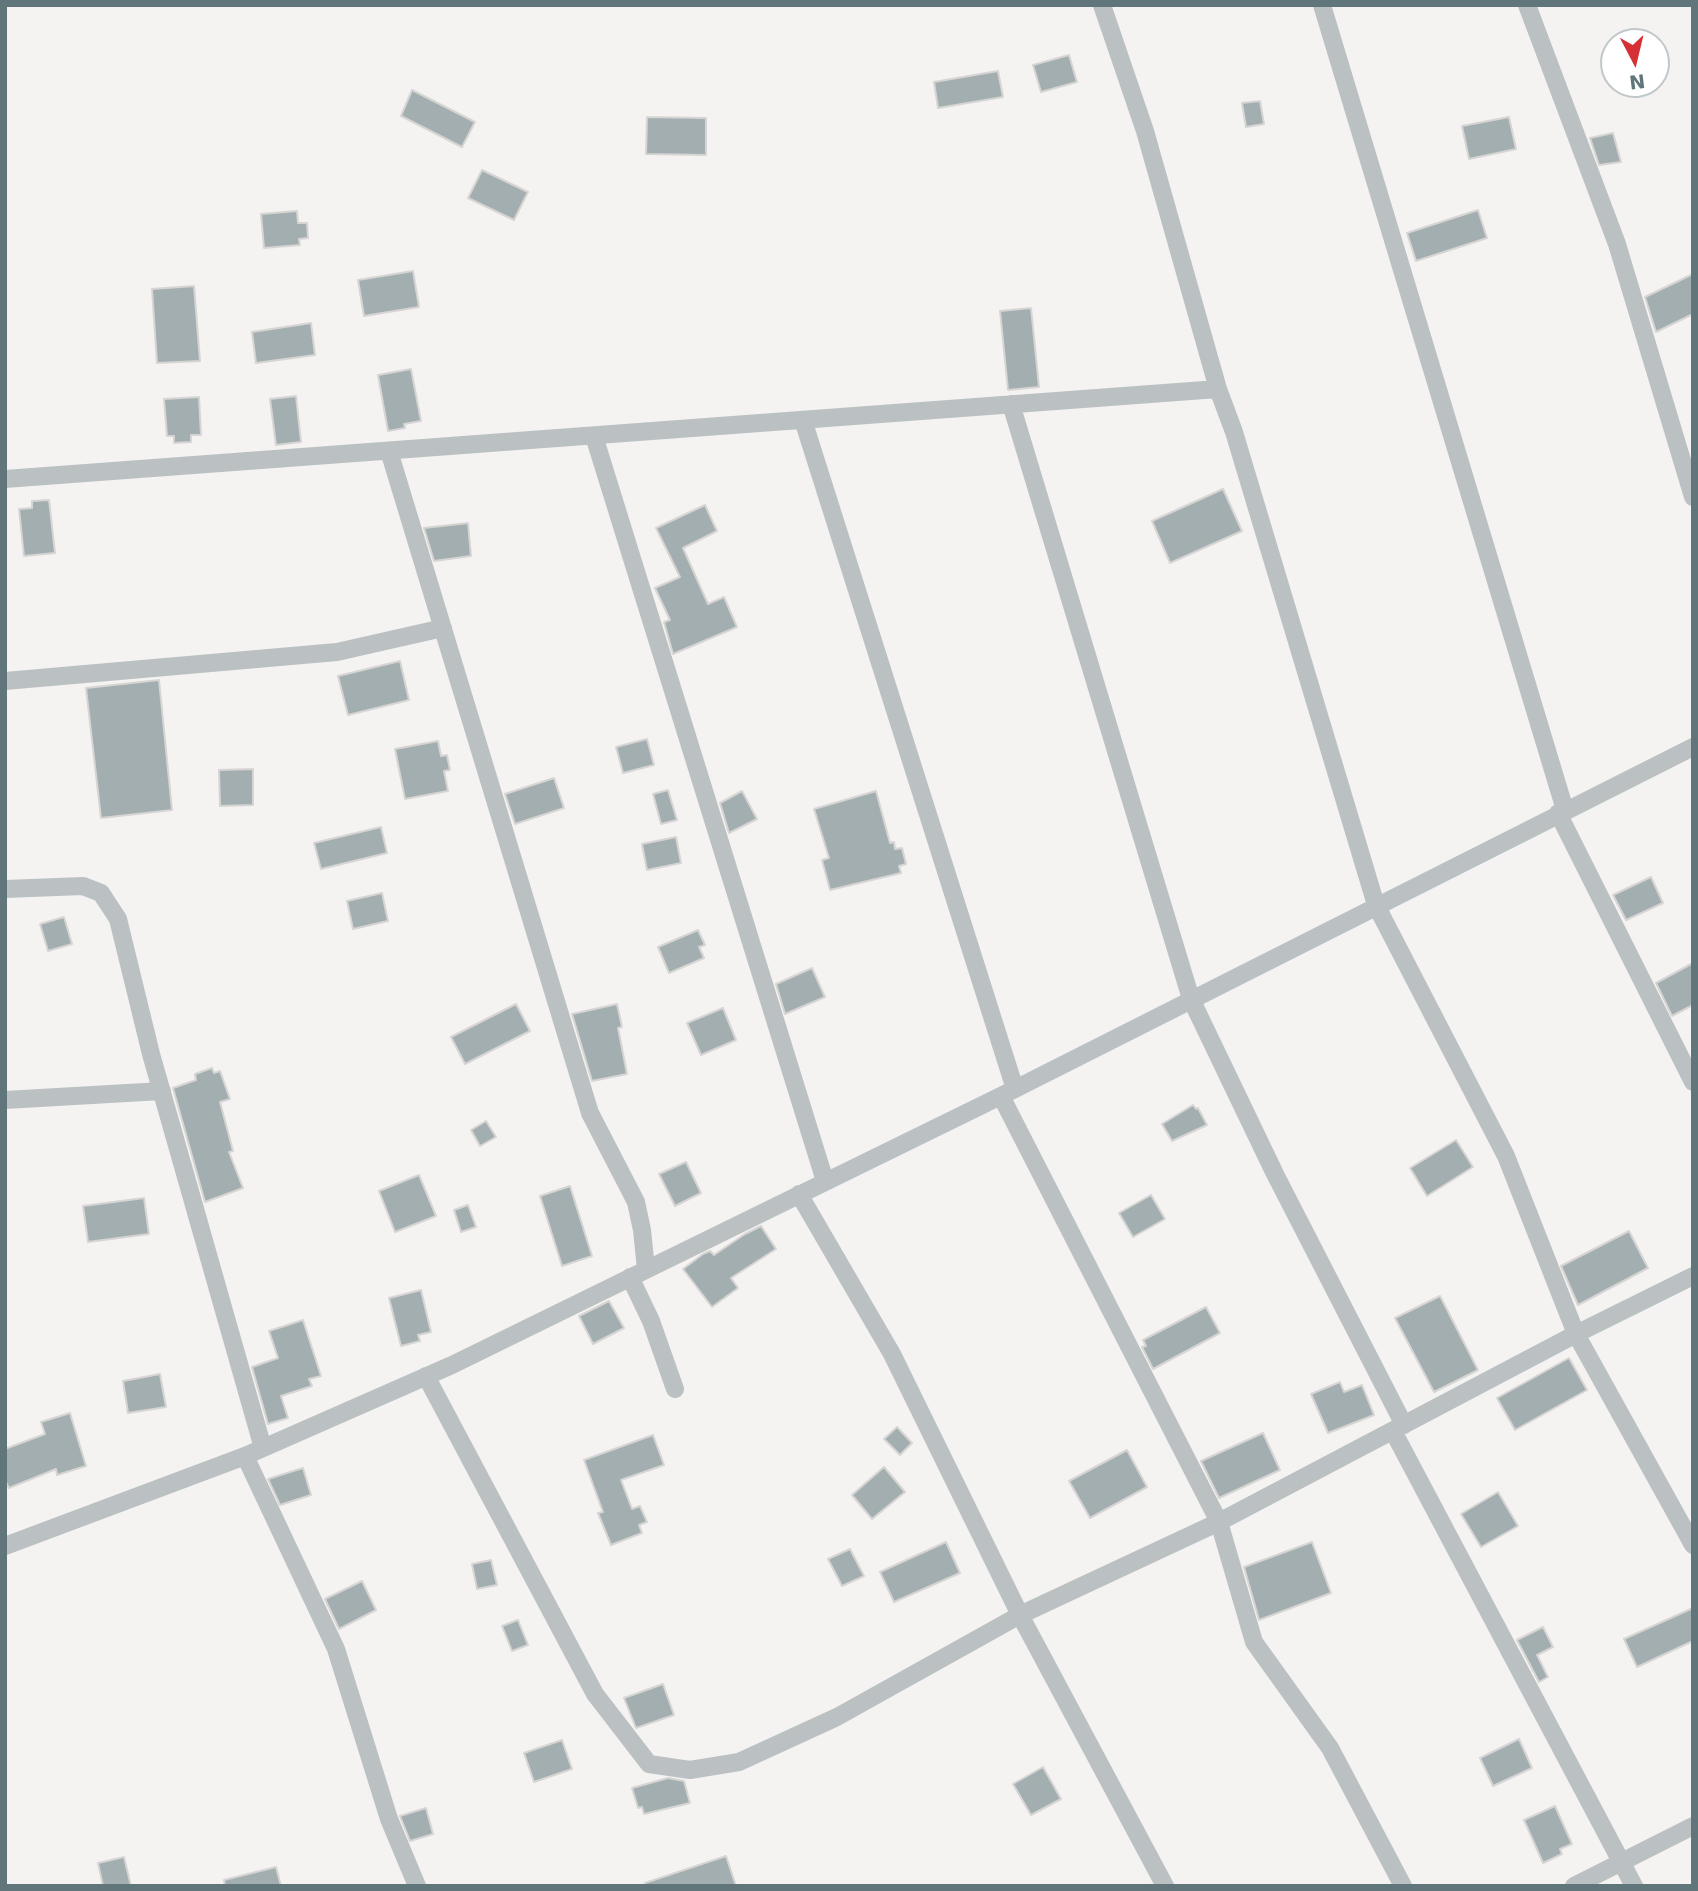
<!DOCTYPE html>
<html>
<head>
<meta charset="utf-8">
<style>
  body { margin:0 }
  #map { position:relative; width:1698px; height:1891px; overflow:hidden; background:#f4f3f1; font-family:"DejaVu Sans",sans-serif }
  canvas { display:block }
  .frame { position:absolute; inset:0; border:7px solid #61767a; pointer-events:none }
  .north { position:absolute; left:1600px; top:28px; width:70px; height:70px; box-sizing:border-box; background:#fff; border:2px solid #c0c8ca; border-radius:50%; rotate:173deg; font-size:19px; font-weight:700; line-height:28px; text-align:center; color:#61767a }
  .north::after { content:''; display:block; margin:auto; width:24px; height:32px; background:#d53034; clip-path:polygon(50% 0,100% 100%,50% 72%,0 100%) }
</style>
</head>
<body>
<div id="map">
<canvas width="1698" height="1891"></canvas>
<div class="frame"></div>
<div class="north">N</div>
</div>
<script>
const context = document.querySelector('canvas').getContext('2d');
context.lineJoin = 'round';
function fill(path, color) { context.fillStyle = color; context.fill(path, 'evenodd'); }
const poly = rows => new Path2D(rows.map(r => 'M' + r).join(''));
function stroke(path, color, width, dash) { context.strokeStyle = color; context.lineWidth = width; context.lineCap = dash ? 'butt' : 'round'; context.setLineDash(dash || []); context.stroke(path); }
const building = poly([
  [1069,55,1077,82,1041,92,1033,65,1069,55],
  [998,71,1003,97,938,108,934,82,998,71],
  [412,90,475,122,462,147,401,116,412,90],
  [1260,101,1264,124,1246,127,1242,103,1260,101],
  [647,117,706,118,706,155,646,154,647,117],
  [1509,117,1516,149,1469,159,1462,126,1509,117],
  [1613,133,1621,162,1599,165,1590,138,1613,133],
  [482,170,528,192,514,220,468,198,482,170],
  [1478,210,1487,238,1416,261,1407,233,1478,210],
  [297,211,298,223,307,223,308,238,299,239,300,245,264,248,261,214,297,211],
  [413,271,419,307,364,316,358,280,413,271],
  [1693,274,1693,314,1656,332,1645,297,1693,274],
  [194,286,200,361,157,363,152,289,194,286],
  [1031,308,1039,387,1008,390,1000,311,1031,308],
  [311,323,315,355,256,363,252,332,311,323],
  [411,369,421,421,404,424,405,428,388,431,378,375,411,369],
  [296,396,301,442,276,445,270,399,296,396],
  [199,397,201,435,191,435,191,442,174,443,174,436,167,436,164,399,199,397],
  [1223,489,1242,531,1170,563,1152,521,1223,489],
  [49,500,55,553,24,556,19,509,32,508,32,501,49,500],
  [705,505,717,531,683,548,708,604,724,597,737,627,673,654,664,622,670,620,655,588,680,577,656,528,705,505],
  [468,523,471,556,434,561,424,528,468,523],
  [400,661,409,700,348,715,338,676,400,661],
  [159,680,172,810,101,818,86,688,159,680],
  [647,739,654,765,623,773,616,747,647,739],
  [438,741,441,756,447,755,450,770,444,771,448,791,405,799,395,749,438,741],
  [253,769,253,805,220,806,219,770,253,769],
  [554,778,564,808,515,824,505,794,554,778],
  [668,790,677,820,661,824,653,794,668,790],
  [742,791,757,819,729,833,720,803,742,791],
  [876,791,890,843,894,842,895,849,902,848,906,864,899,866,901,873,830,890,822,860,829,858,814,809,876,791],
  [381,827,387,853,321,869,314,843,381,827],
  [676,837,681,863,647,870,642,844,676,837],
  [1651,877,1663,903,1626,920,1613,895,1651,877],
  [382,893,388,921,353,929,347,901,382,893],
  [64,917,72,944,48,951,40,924,64,917],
  [698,930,705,945,699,947,704,958,669,973,658,947,698,930],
  [1693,963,1693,1005,1672,1016,1656,983,1693,963],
  [812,968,825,997,785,1014,776,984,812,968],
  [516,1004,530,1031,465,1064,451,1037,516,1004],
  [617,1004,622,1027,618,1028,627,1074,592,1081,572,1014,617,1004],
  [723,1008,736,1040,701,1055,687,1023,723,1008],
  [212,1068,214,1073,220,1071,230,1099,220,1102,233,1151,229,1152,243,1188,205,1202,173,1088,196,1080,195,1074,212,1068],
  [1193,1105,1196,1109,1198,1108,1207,1125,1172,1141,1162,1124,1193,1105],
  [486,1121,496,1137,480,1146,471,1130,486,1121],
  [1456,1140,1473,1167,1427,1196,1410,1168,1456,1140],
  [686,1162,701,1193,675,1206,659,1174,686,1162],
  [419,1175,436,1216,395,1232,379,1191,419,1175],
  [570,1186,592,1256,562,1266,540,1196,570,1186],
  [1151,1195,1165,1219,1133,1237,1119,1213,1151,1195],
  [144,1198,149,1234,88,1242,83,1206,144,1198],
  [468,1205,476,1227,461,1232,454,1210,468,1205],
  [761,1226,776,1249,731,1278,738,1288,712,1307,683,1269,703,1254,710,1251,714,1255,745,1234,761,1226],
  [1629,1231,1648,1268,1578,1305,1561,1266,1629,1231],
  [421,1290,431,1332,418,1335,420,1341,401,1346,389,1298,421,1290],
  [1440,1296,1478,1370,1434,1392,1395,1318,1440,1296],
  [609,1301,624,1328,593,1344,579,1316,609,1301],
  [1206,1307,1220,1333,1153,1369,1142,1347,1146,1346,1143,1340,1206,1307],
  [303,1320,321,1376,309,1379,312,1386,281,1396,288,1418,268,1424,252,1367,278,1358,269,1331,303,1320],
  [1569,1358,1587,1390,1515,1430,1497,1398,1569,1358],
  [160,1374,166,1407,128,1413,123,1381,160,1374],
  [1340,1382,1344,1392,1362,1385,1374,1415,1328,1433,1311,1394,1340,1382],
  [70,1413,86,1466,57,1475,56,1469,9,1488,5,1480,5,1449,45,1434,41,1422,70,1413],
  [897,1427,912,1443,900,1455,884,1439,897,1427],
  [1263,1433,1280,1470,1219,1498,1201,1461,1263,1433],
  [653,1435,664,1465,621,1480,632,1509,640,1506,647,1522,639,1525,642,1533,611,1545,598,1513,603,1512,584,1460,653,1435],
  [1127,1450,1147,1487,1090,1518,1069,1481,1127,1450],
  [884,1467,905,1492,872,1519,852,1495,884,1467],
  [303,1468,311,1495,280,1505,268,1479,303,1468],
  [1498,1492,1518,1526,1481,1547,1461,1514,1498,1492],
  [946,1542,960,1573,894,1602,880,1572,946,1542],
  [1312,1542,1331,1593,1259,1620,1244,1567,1312,1542],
  [850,1549,864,1576,842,1586,828,1559,850,1549],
  [491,1560,497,1585,477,1589,472,1564,491,1560],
  [362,1581,376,1610,339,1629,325,1599,362,1581],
  [1693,1608,1693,1641,1637,1667,1624,1639,1693,1608],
  [518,1620,528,1645,512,1651,502,1626,518,1620],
  [1543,1627,1553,1647,1537,1655,1548,1677,1539,1682,1517,1640,1543,1627],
  [663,1684,674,1715,636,1728,624,1698,663,1684],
  [1519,1739,1532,1768,1493,1786,1480,1758,1519,1739],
  [562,1740,572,1769,534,1782,524,1753,562,1740],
  [1043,1767,1061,1799,1031,1815,1013,1784,1043,1767],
  [668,1778,684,1781,690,1803,644,1814,642,1807,638,1808,632,1788,668,1778],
  [1555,1806,1572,1844,1560,1849,1562,1854,1543,1863,1524,1820,1555,1806],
  [426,1808,433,1834,410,1841,400,1816,426,1808],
  [726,1856,736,1886,645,1886,645,1883,726,1856],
  [124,1857,131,1886,103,1886,98,1863,124,1857],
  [276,1867,281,1886,225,1886,224,1880,276,1867]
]);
fill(building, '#a3aeb0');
stroke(building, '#d6d5d3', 2);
stroke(poly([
  [1102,5,1145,131,1218,389,1234,432,1376,905,1506,1156,1576,1334,1693,1545],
  [1322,5,1565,810],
  [1527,5,1617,244,1693,497],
  [1011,404,1191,999,1275,1174,1404,1425],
  [803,420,1015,1089],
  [594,436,825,1181],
  [389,451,590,1113,636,1202,642,1230,646,1269],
  [5,479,1218,389],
  [5,681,337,652,443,628],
  [1558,813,1693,1082],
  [5,889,83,886,101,893,118,919,151,1054,263,1448],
  [5,1100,162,1091],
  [799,1194,892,1354,1020,1615,1165,1886],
  [630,1277,651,1321,675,1389],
  [426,1376,595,1694,649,1764,690,1770,739,1762,837,1717,1020,1615,1219,1522,1001,1096],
  [1393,1431,1634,1886],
  [245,1456,336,1649,389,1819,417,1886],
  [5,1546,245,1456,452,1365,1015,1089,1693,747],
  [1403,1886,1330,1748,1254,1642,1219,1522,1576,1334,1693,1276],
  [1574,1886,1693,1826]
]), '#bbc1c2', 18);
</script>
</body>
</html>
